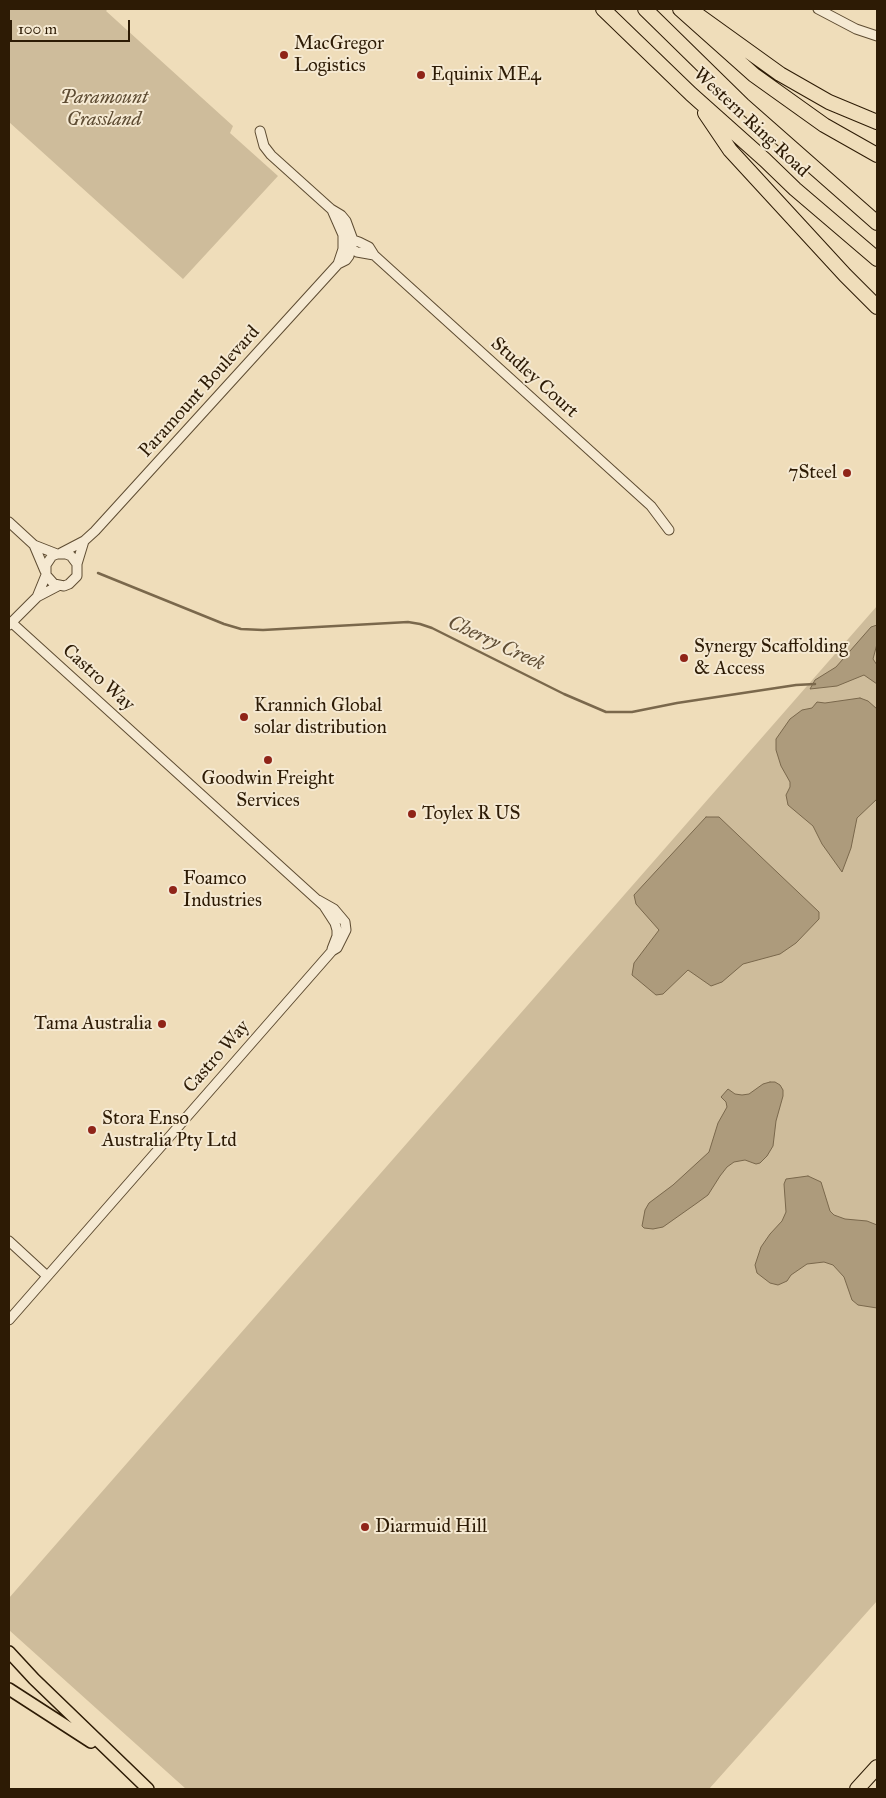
<!DOCTYPE html>
<html>
<head>
<meta charset="utf-8">
<style>
  body { margin:0 }
  #map { position:relative; width:886px; height:1798px; overflow:hidden; background:#efddba; font-family:"IM FELL Great Primer",serif }
  canvas { display:block }
  .frame { position:absolute; inset:0; border:10px solid #2d1b05; pointer-events:none }
  .scale { position:absolute; left:10px; top:20px; width:120px; height:22px; box-sizing:border-box; border:2px solid #2d1b05; border-top:0; padding-left:6px; font-size:15px; line-height:18px; white-space:nowrap; color:#2d1b05; -webkit-text-stroke:4px #f5e9d2; paint-order:stroke }
</style>
</head>
<body>
<div id="map">
<canvas width="886" height="1798"></canvas>
<div class="frame"></div>
<div class="scale">100 m</div>
</div>
<script>
const context = document.querySelector('canvas').getContext('2d');
context.lineJoin = 'round';
function fill(path, color) { context.fillStyle = color; context.fill(path, 'evenodd'); }
const poly = rows => new Path2D(rows.map(r => 'M' + r).join(''));
function stroke(path, color, width, dash) { context.strokeStyle = color; context.lineWidth = width; context.lineCap = dash ? 'butt' : 'round'; context.setLineDash(dash || []); context.stroke(path); }
function label(font, color, halo, rows, align = 'center') {
  context.font = font + ' "IM FELL Great Primer",serif'; context.lineWidth = 4; context.setLineDash([]); context.textBaseline = 'middle'; context.strokeStyle = halo; context.fillStyle = color; for (const [text, x, y, turn = 0] of rows) {
    context.save(); context.translate(x, y); context.rotate((+turn || 0) * Math.PI / 180); context.textAlign = isNaN(turn) ? turn : align; if (halo) context.strokeText(text, 0, 0); context.fillText(text, 0, 0); context.restore();
  }
}
fill(poly([
  [9,9,108,9,106,11,233,126,230,133,278,176,183,279,9,122],
  [877,606,877,1601,709,1789,186,1789,9,1630,9,1598]
]), '#cebc9b');
const water = poly([
  [877,625,877,644,873,659,877,665,877,684,864,675,837,686,810,689,815,680,836,667,871,627,877,625],
  [860,698,868,701,877,709,877,799,857,818,851,848,842,872,822,844,813,826,788,805,786,795,790,787,790,782,781,766,776,750,776,739,790,719,802,710,812,708,817,702,825,703,860,698],
  [706,817,719,817,819,912,819,919,796,943,780,954,743,964,722,982,711,986,688,970,663,994,656,995,632,975,634,963,659,930,636,904,634,895,706,817],
  [770,1082,775,1082,780,1085,783,1090,783,1096,776,1121,773,1146,767,1156,760,1163,756,1164,745,1160,734,1162,727,1167,720,1176,708,1195,697,1203,663,1227,653,1229,644,1228,642,1226,645,1210,649,1203,673,1185,709,1152,718,1123,727,1107,726,1102,721,1097,728,1089,735,1094,742,1095,749,1094,763,1084,770,1082],
  [808,1176,821,1182,830,1211,834,1215,845,1219,867,1221,877,1225,877,1308,858,1305,852,1300,844,1277,833,1265,824,1262,807,1264,791,1275,787,1281,778,1285,770,1283,757,1273,755,1265,761,1247,770,1234,782,1221,786,1212,784,1184,786,1179,808,1176]
]);
fill(water, '#ad9b7c');
stroke(water, '#7a684c', 1);
stroke(poly([
  [98,573,224,624,241,629,263,630,408,622,420,624,432,628,564,694,606,712,632,712,677,703,796,685,815,684]
]), '#7a684c', 2.5);
const minor = poly([
  [818,9,856,29,877,36],
  [332,210,343,235,343,249,338,264],
  [344,242,353,240,359,242,369,247,374,255,651,506,669,530],
  [349,247,357,252,374,255],
  [9,522,34,545,57,554],
  [34,545,45,571],
  [61,553,84,541,95,531,338,264,346,260,349,256,353,240,346,221,341,215,331,209,271,155,264,146,260,131],
  [77,564,84,541],
  [37,597,46,575,46,565,52,556,57,554,66,554,71,556,77,564,77,576,69,584,64,586,54,584,46,575],
  [11,622,324,906,335,923,337,930,337,936,332,949],
  [9,625,37,597,58,586],
  [9,1241,47,1276],
  [9,1320,332,951,337,948,346,930,345,922,334,909,318,900]
]);
const major = poly([
  [9,1652,34,1679,148,1789],
  [9,1689,91,1742]
]);
const highway = poly([
  [603,9,691,94,765,160,795,189,877,259],
  [645,9,743,105,877,223],
  [680,9,754,75,824,125,877,155],
  [691,10,780,74,829,102,877,122],
  [705,113,730,150,845,275,877,307],
  [857,1789,877,1767]
]);
stroke(minor, '#5e4c32', 11);
stroke(major, '#2d1b05', 14);
stroke(highway, '#2d1b05', 16);
stroke(minor, '#f5e9d2', 9);
stroke(major, '#efddba', 11);
stroke(highway, '#efddba', 14);
for (const [x, y, r, color] of [
  [284,55,5,"#8f2418"],
  [421,75,5,"#8f2418"],
  [847,473,5,"#8f2418"],
  [684,658,5,"#8f2418"],
  [244,717,5,"#8f2418"],
  [268,760,5,"#8f2418"],
  [412,814,5,"#8f2418"],
  [173,890,5,"#8f2418"],
  [162,1024,5,"#8f2418"],
  [92,1130,5,"#8f2418"],
  [365,1527,5,"#8f2418"]
]) { const dot = new Path2D(); dot.arc(x, y, r, 0, 2 * Math.PI); context.fillStyle = color; context.fill(dot); stroke(dot, '#f5e9d2', 2); }
label('19px', '#2d1b05', '#f5e9d2', [
  ["MacGregor",294,44],
  ["Logistics",294,66],
  ["Equinix ME4",431,75],
  ["7Steel",837,473,"right"],
  ["Synergy Scaffolding",694,647],
  ["& Access",694,669],
  ["Krannich Global",254,706],
  ["solar distribution",254,728],
  ["Goodwin Freight",268,779,"center"],
  ["Services",268,801,"center"],
  ["Toylex R US",422,814],
  ["Foamco",183,879],
  ["Industries",183,901],
  ["Tama Australia",152,1024,"right"],
  ["Stora Enso",102,1119],
  ["Australia Pty Ltd",102,1141],
  ["Diarmuid Hill",375,1527]
], 'left');
label('italic 19px', '#5d4b32', '#f5e9d2', [
  ["Paramount",104,98],
  ["Grassland",104,120]
]);
label('19px', '#2d1b05', '#f5e9d2', [
  ["Western Ring Road",751,123,43],
  ["Studley Court",534,378,42],
  ["Paramount Boulevard",200,392,-48],
  ["Castro Way",98,678,42],
  ["Castro Way",217,1057,-49]
]);
label('italic 20px', '#604e35', '#f5e9d2', [
  ["Cherry Creek",496,644,25]
]);
</script>
</body>
</html>
